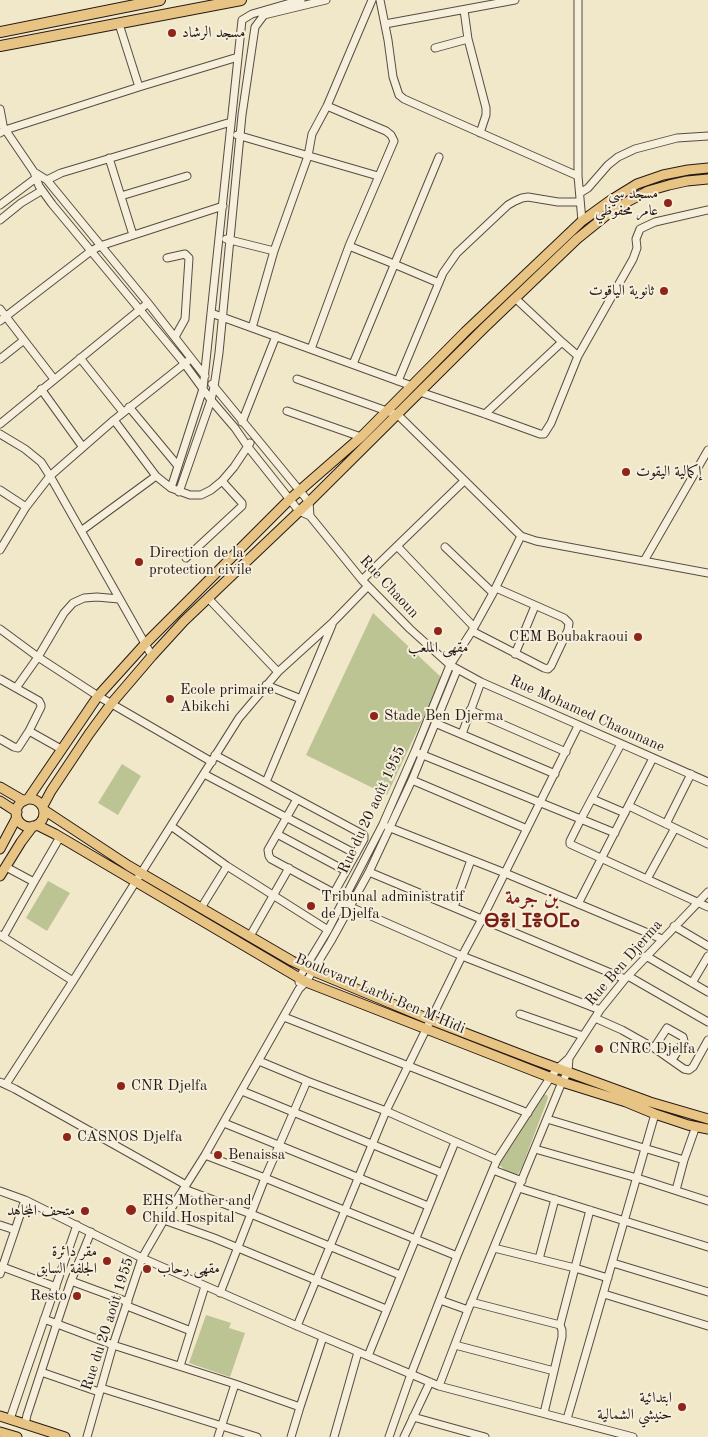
<!DOCTYPE html>
<html>
<head>
<meta charset="utf-8">
<style>
  body { margin:0 }
  canvas { display:block; background:#f1e7c9 }
</style>
</head>
<body>
<canvas width="708" height="1437"></canvas>
<script>
const context = document.querySelector('canvas').getContext('2d');
context.lineJoin = 'round';
function fill(path, color) { context.fillStyle = color; context.fill(path, 'evenodd'); }
const poly = rows => new Path2D(rows.map(r => 'M' + r).join(''));
function stroke(path, color, width, dash) { context.strokeStyle = color; context.lineWidth = width; context.lineCap = dash ? 'butt' : 'round'; context.setLineDash(dash || []); context.stroke(path); }
function label(font, color, halo, rows, align = 'center') {
  context.font = font + ' "Old Standard TT",Amiri,"Noto Sans Tifinagh",serif'; context.lineWidth = 4; context.setLineDash([]); context.textBaseline = 'middle'; context.strokeStyle = halo; context.fillStyle = color; for (const [text, x, y, turn = 0] of rows) {
    context.save(); context.translate(x, y); context.rotate((+turn || 0) * Math.PI / 180); context.textAlign = isNaN(turn) ? turn : align; if (halo) context.strokeText(text, 0, 0); context.fillText(text, 0, 0); context.restore();
  }
}
fill(poly([
  [373,613,442,678,387,795,306,755],
  [122,764,141,776,118,815,98,803],
  [48,881,70,893,47,931,26,918],
  [544,1095,547,1095,548,1098,522,1167,518,1174,514,1175,505,1171,500,1165,501,1160],
  [206,1315,231,1323,229,1328,245,1333,230,1377,189,1363]
]), '#bdc494');
const minor = poly([
  [380,0,388,40,393,77,399,95,404,99,578,176],
  [578,0,578,176,582,221],
  [464,10,468,39,486,108,486,115,480,133],
  [119,24,139,87],
  [385,24,515,0],
  [435,48,468,39],
  [0,109,3,125],
  [0,122,34,172,39,186,52,204,184,363,211,400,235,428,248,447,299,511,310,516,362,580,410,629,450,665,481,682,708,782],
  [0,133,5,130,139,87,238,57],
  [237,135,378,176],
  [109,158,133,235],
  [34,172,47,180,51,185,148,303,205,376],
  [47,180,61,173,231,122],
  [580,193,588,188,608,165,618,157,635,149,677,138,708,136],
  [121,196,187,176],
  [0,205,36,178],
  [0,220,21,203,41,191],
  [226,239,274,251],
  [349,246,394,264,439,283],
  [167,258,185,254,189,258,185,319,175,337],
  [515,298,562,342],
  [0,309,54,379],
  [211,313,412,386],
  [0,321,91,251,100,246,223,206],
  [252,328,274,251,308,156,312,134,327,106],
  [311,349,349,246,394,141,391,135,386,131,327,106,372,0],
  [80,358,123,412],
  [0,359,24,340],
  [353,364,439,157],
  [297,379,398,415,521,536,536,541,708,573],
  [398,381,443,273,457,253,508,205,515,201,522,198,528,197,558,202,580,202],
  [212,384,309,502,310,516],
  [41,389,82,446],
  [420,392,485,414,540,434,544,434,551,423,578,356,633,259,637,248,636,239,640,229,655,222,708,210],
  [129,407,178,466],
  [287,411,361,437],
  [485,414,562,342,578,356],
  [114,420,156,476,171,488,190,495,201,495,211,490,222,481,234,467,250,443],
  [242,422,276,336],
  [0,424,148,303],
  [0,434,25,449,41,462,50,476,152,656],
  [171,488,203,389,242,20,252,14,301,0],
  [0,490,26,507],
  [179,492,211,400,214,387,219,353,242,115,255,27,264,15,326,0],
  [81,531,156,476],
  [397,546,474,627],
  [445,547,493,593],
  [0,550,26,507,50,476,114,420,188,361],
  [186,558,242,506,242,503,222,481],
  [644,561,708,450],
  [362,580,464,481],
  [208,598,278,672],
  [0,629,38,657,98,696,212,762],
  [472,631,544,668,548,669,551,666,568,630,569,623,564,618,496,588],
  [515,654,535,606],
  [0,679,39,701,41,705,41,707,29,731,61,749],
  [266,685,301,699],
  [16,688,38,657,64,613,73,603,84,598,97,597,119,599],
  [470,710,566,752],
  [435,723,555,774],
  [462,734,481,682],
  [0,739,14,747,18,748,29,731],
  [621,744,581,819,570,841,570,844,708,907],
  [418,753,615,833],
  [215,755,364,835,364,839,334,893],
  [204,774,356,854],
  [412,780,527,829],
  [266,782,332,625],
  [297,799,268,850,269,856,271,859,345,899],
  [592,799,625,813],
  [629,806,708,844],
  [666,824,691,774],
  [171,826,227,866,328,930],
  [388,827,505,873,662,939],
  [277,834,346,871],
  [369,872,625,979],
  [647,879,675,828],
  [34,882,60,837],
  [578,904,653,758],
  [346,905,462,956,600,1010],
  [454,907,471,860],
  [201,908,227,866],
  [674,926,708,946],
  [0,935,73,981],
  [250,936,289,868],
  [3,937,34,882,6,867],
  [646,956,708,992],
  [628,976,708,1022],
  [299,982,299,978,328,930,383,824,415,751,450,665,472,631,493,593,521,536],
  [692,983,708,956],
  [520,1014,583,1036],
  [284,1017,528,1113],
  [595,1018,622,1030,654,1048,684,1069,689,1070,693,1067,708,1040],
  [654,1048,667,1028,683,1037,684,1041,672,1060],
  [259,1061,307,1081,386,1111,497,1160],
  [0,1082,15,1089,186,1185],
  [6,1084,73,981,239,718,278,672,333,622,368,586],
  [242,1091,442,1173],
  [547,1119,684,1160,696,1126],
  [224,1123,428,1206],
  [535,1149,637,1178,708,1201],
  [205,1155,265,1178,457,1256],
  [493,1170,522,1181],
  [519,1188,708,1247],
  [184,1189,251,1214,400,1275],
  [676,1190,684,1160],
  [0,1191,25,1200,142,1258,297,1326,439,1386,633,1437],
  [164,1220,214,1238,386,1309],
  [0,1225,15,1230,25,1200],
  [494,1248,575,1268,608,1278],
  [539,1259,555,1199],
  [613,1263,708,1292],
  [0,1266,56,1287],
  [0,1274,15,1230],
  [71,1281,128,1302],
  [220,1293,265,1178,307,1081],
  [604,1294,708,1326],
  [440,1300,468,1310],
  [471,1302,560,1325,590,1210],
  [127,1306,191,1331],
  [44,1319,113,1345,235,1384,300,1407,323,1337],
  [297,1326,386,1111,462,956,482,919,578,726],
  [455,1345,554,1371,562,1337,562,1330,560,1325],
  [368,1356,455,1142],
  [180,1366,205,1286],
  [41,1372,99,1392],
  [439,1386,468,1310,562,1082,568,1072,569,1058],
  [101,1388,257,1437],
  [544,1413,554,1371],
  [413,1417,485,1437],
  [10,1419,26,1372,77,1225],
  [567,1419,655,1114],
  [25,1424,27,1415,57,1323,71,1281,91,1232],
  [87,1437,113,1345,142,1258,164,1220,205,1155,299,989,306,982,331,941,369,872,412,780,457,670],
  [218,1437,235,1384],
  [291,1437,300,1407],
  [334,1437,358,1352],
  [389,1437,411,1374,457,1256,497,1160,550,1078,558,1068,569,1058,600,1010,625,979,708,892],
  [404,1437,430,1382]
]);
const major = poly([
  [0,787,24,801],
  [28,799,98,696,145,644,290,499,361,437,465,332,561,241,582,221,611,200,637,184,663,175,688,170,708,168],
  '16 813a14 14 0 1 1 28 0a14 14 0 1 1-28 0Z',
  [0,801,17,812],
  [43,806,51,791,89,734,111,704,152,656,184,621,309,502,484,328,577,239,608,214,627,202,648,191,669,185,687,181,708,179],
  [44,810,129,866,292,961,313,971,431,1020,535,1060,650,1102,708,1119],
  [37,825,55,834,306,982,562,1082,626,1102,655,1114,688,1125,708,1129],
  [0,849,17,817],
  [0,876,21,842,33,826],
  [0,1416,65,1437],
  [0,1432,17,1437]
]);
const highway = poly([
  [0,32,160,0],
  [0,46,241,0]
]);
stroke(minor, '#584c42', 9);
stroke(major, '#251915', 11);
stroke(highway, '#251915', 12);
stroke(minor, '#f6efdc', 7);
stroke(major, '#e8c484', 9);
stroke(highway, '#e8c484', 10);
for (const [x, y, r, color] of [
  [172,33,5,"#8f2418"],
  [668,203,5,"#8f2418"],
  [664,291,5,"#8f2418"],
  [626,472,5,"#8f2418"],
  [139,562,5,"#8f2418"],
  [438,631,5,"#8f2418"],
  [638,637,5,"#8f2418"],
  [170,699,5,"#8f2418"],
  [374,716,5,"#8f2418"],
  [311,906,5,"#8f2418"],
  [599,1049,5,"#8f2418"],
  [121,1086,5,"#8f2418"],
  [67,1137,5,"#8f2418"],
  [218,1155,5,"#8f2418"],
  [131,1210,6,"#8f2418"],
  [85,1211,5,"#8f2418"],
  [107,1261,5,"#8f2418"],
  [147,1269,5,"#8f2418"],
  [77,1296,5,"#8f2418"],
  [682,1407,5,"#8f2418"]
]) { const dot = new Path2D(); dot.arc(x, y, r, 0, 2 * Math.PI); context.fillStyle = color; context.fill(dot); stroke(dot, '#f6efdc', 2); }
label('15px', '#251915', '#f6efdc', [
  ["مسجد الرشاد",182,33],
  ["مسجد سي",658,194,"right"],
  ["عامر محفوظي",658,211,"right"],
  ["ثانوية الياقوت",654,291,"right"],
  ["إكمالية اليقوت",636,472],
  ["Direction de la",149,553],
  ["protection civile",149,570],
  ["CEM Boubakraoui",628,637,"right"],
  ["مقهى الملعب",438,648,"center"],
  ["Ecole primaire",180,690],
  ["Abikchi",180,707],
  ["Stade Ben Djerma",384,716],
  ["Tribunal administratif",321,897],
  ["de Djelfa",321,914],
  ["CNRC Djelfa",609,1049],
  ["CNR Djelfa",131,1086],
  ["CASNOS Djelfa",77,1137],
  ["Benaissa",228,1155],
  ["EHS Mother and",142,1201],
  ["Child Hospital",142,1218],
  ["متحف المجاهد",75,1211,"right"],
  ["مقر دائرة",97,1252,"right"],
  ["الجلفة السابق",97,1269,"right"],
  ["مقهى رحاب",157,1269],
  ["Resto",67,1296,"right"],
  ["ابتدائية",672,1398,"right"],
  ["حنيشي الشمالية",672,1415,"right"]
], 'left');
label('15px', '#251915', '#f6efdc', [
  ["Rue Chaoun",389,587,47],
  ["Rue Mohamed Chaounane",587,714,24],
  ["Rue du 20 août 1955",372,810,-65],
  ["Rue Ben Djerma",624,963,-49],
  ["Boulevard Larbi Ben M'Hidi",380,994,23],
  ["Rue du 20 août 1955",108,1324,-72]
]);
label('bold 20px', '#7a1f14', '#f6efdc', [
  ["بن جرمة",532,899],
  ["ⴱⴻⵏ ⵊⴻⵔⵎⴰ",532,922]
]);
</script>
</body>
</html>
